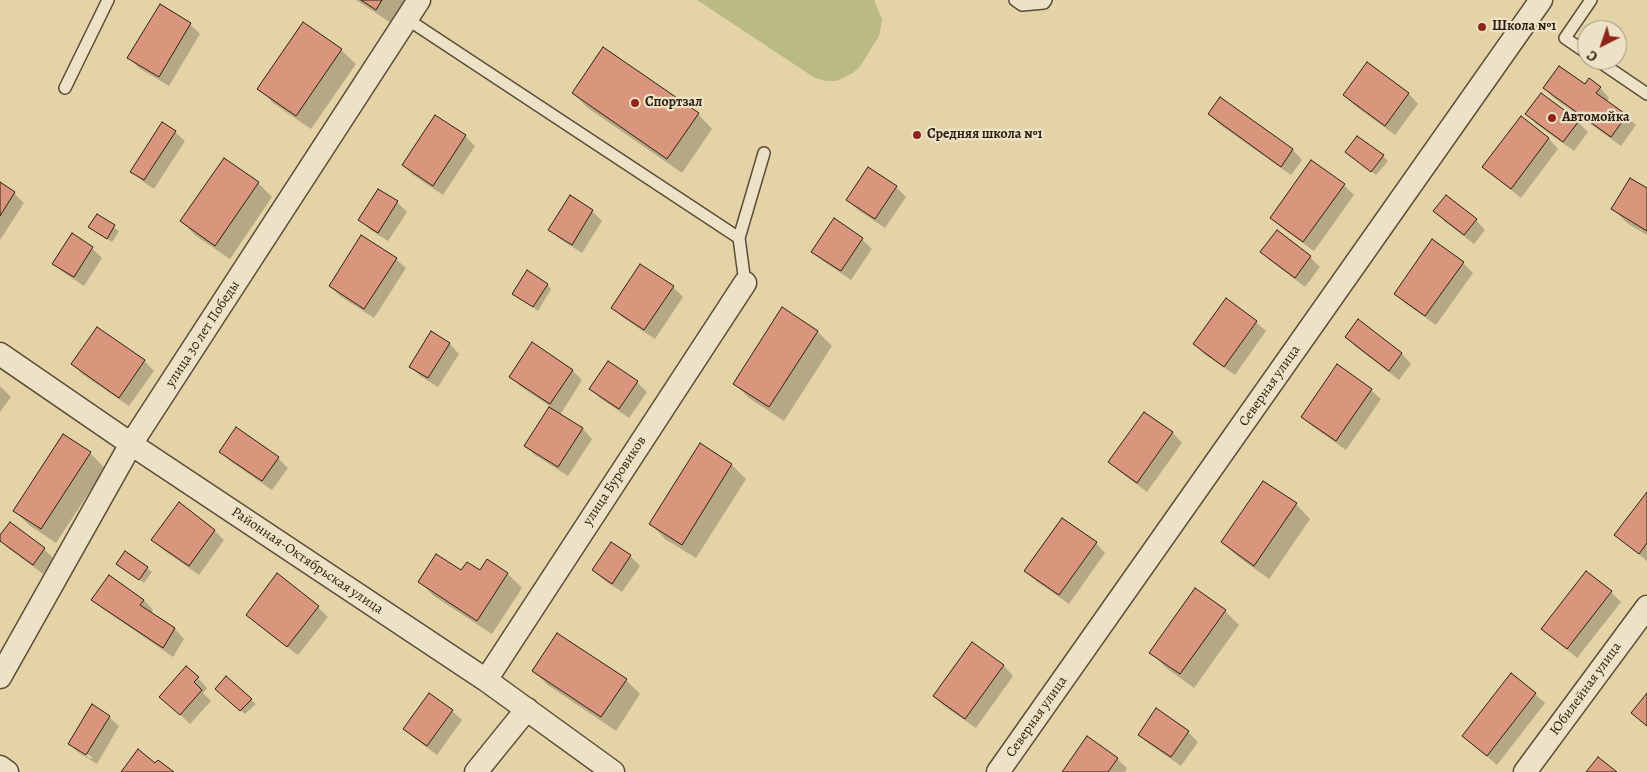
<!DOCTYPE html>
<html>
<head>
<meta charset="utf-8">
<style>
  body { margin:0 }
  #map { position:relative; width:1647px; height:772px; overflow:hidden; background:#e4d3a7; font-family:Alegreya,serif }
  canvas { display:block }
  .north { position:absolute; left:1577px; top:20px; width:50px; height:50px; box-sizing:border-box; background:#ede2c6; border:1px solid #a0947e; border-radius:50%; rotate:221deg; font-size:14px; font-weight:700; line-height:20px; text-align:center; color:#2d2013 }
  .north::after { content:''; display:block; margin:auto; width:18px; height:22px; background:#8f2418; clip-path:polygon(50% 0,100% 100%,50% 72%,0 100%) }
</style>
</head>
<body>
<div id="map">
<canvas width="1647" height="772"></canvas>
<div class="north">С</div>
</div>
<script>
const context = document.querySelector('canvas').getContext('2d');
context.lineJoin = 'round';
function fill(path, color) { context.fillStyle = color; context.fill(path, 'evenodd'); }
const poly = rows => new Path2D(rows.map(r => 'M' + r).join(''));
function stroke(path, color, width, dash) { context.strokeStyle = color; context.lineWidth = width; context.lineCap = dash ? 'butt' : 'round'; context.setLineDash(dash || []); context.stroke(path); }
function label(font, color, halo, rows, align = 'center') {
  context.font = font + ' Alegreya,serif'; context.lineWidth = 4.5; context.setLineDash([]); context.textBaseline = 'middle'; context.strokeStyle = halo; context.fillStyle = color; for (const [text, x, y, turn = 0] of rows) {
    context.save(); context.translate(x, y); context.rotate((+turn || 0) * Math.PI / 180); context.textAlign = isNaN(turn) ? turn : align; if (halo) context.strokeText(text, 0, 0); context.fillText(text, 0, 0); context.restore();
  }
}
fill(poly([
  [697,0,874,0,882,19,881,26,879,36,861,65,853,73,836,81,826,81,815,78]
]), '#bbba82');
fill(poly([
  [356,0,406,0,391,23],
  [190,24,200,34,169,86,139,68,129,58],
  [303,24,341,50,356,64,311,129,273,103,259,88],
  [1368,63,1409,94,1418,104,1395,135,1354,105,1344,95],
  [1585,86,1600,88,1609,98,1607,102,1626,116,1636,125,1621,146,1554,98,1544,88],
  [573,93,698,114,712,129,682,173,588,108],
  [1221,99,1293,150,1302,160,1291,175,1219,124,1210,114],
  [1527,114,1578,122,1588,132,1574,151,1536,124],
  [436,117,465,136,475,146,443,195,413,175,403,165],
  [1521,118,1549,139,1558,149,1521,198,1494,176,1484,167],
  [175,132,185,141,154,189,142,181,132,171],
  [1351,156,1383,156,1388,161,1376,175],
  [868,169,896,187,906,197,885,228,858,210,848,200],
  [258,183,272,197,230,259,196,236,181,221],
  [0,184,14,193,24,203,0,240],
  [1344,185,1354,195,1314,251,1282,228,1272,218],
  [378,190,397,202,407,212,388,241,369,229,360,219],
  [1647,190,1647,235,1627,223,1613,209],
  [571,197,592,211,602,221,582,253,560,239,550,229],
  [1435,211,1476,220,1485,230,1474,244,1444,221],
  [97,216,119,231,112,242,90,227],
  [834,220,862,239,872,249,851,280,823,261,813,251],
  [1277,232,1310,257,1320,267,1305,287,1272,262,1262,252],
  [72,235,92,248,102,258,84,286,64,273,54,263],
  [1432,241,1463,263,1473,273,1436,325,1405,303,1395,294],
  [396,259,406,268,374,318,340,296,330,286],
  [547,284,551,289,538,311,514,294],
  [673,287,683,297,655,339,622,317,613,307],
  [783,309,818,332,832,346,784,421,749,398,735,384],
  [1358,321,1402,354,1411,364,1399,380,1356,347,1346,337],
  [1256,322,1266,331,1235,375,1204,354,1194,344],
  [432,333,450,344,459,354,438,387,420,376,411,366],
  [533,344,573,371,582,380,560,415,583,429,592,439,568,476,535,455,526,446,551,407,520,386,511,377],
  [144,361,154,371,129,406,82,374,73,364],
  [637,382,647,392,629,418,600,398,591,389],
  [0,386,11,397,0,412],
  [1371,390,1381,399,1346,450,1312,426,1302,417],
  [1145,413,1173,433,1182,443,1147,492,1120,472,1110,462],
  [63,436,90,453,105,468,56,543,29,525,14,510],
  [700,445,732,465,746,479,696,558,665,539,651,524],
  [221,452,278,458,288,468,272,490,230,461],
  [1647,494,1647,561,1616,535],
  [179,503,215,531,224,540,199,575,162,549,152,539],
  [1296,504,1310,519,1269,579,1237,556,1222,542],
  [10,524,44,549,54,559,43,574,8,548,0,540,0,537],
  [1096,543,1105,553,1069,604,1036,581,1026,571],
  [630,556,640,566,622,592,604,580,594,570],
  [488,561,508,574,522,588,492,634,434,596,420,582,461,572,480,572],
  [118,564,147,568,152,572,144,583],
  [110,576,144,600,153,610,151,614,175,629,184,639,173,657,103,609,93,599],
  [1611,592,1621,602,1577,658,1543,629],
  [318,607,328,617,298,655,258,625,248,615],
  [1225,611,1239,625,1194,688,1165,667,1151,652],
  [972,643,1004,666,1013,676,976,728,944,706,934,696],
  [533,671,626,680,640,694,616,731,548,685],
  [198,678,207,688,203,693,211,701,190,724,161,697],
  [221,693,251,700,256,704,245,714],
  [1535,694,1545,703,1497,765,1463,736],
  [452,711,462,720,437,755,414,738,404,729],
  [109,717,119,726,97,764,79,753,69,743],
  [79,749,92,757,91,759,79,752],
  [1188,732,1198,742,1181,766,1149,744,1139,734],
  [1117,759,1127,768,1125,772,1064,772]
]), '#0003');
const building = poly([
  [361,0,382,0,376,10,361,0],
  [160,4,191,23,159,77,127,58,160,4],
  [303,22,342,49,296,116,257,89,303,22],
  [603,47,699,113,667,159,572,93,603,47],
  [1367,62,1409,93,1385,126,1343,95,1367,62],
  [1559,66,1585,84,1589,78,1601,87,1596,93,1627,115,1611,137,1543,88,1559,66],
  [1541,93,1579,121,1563,142,1525,114,1541,93],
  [1220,97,1293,149,1281,167,1208,114,1220,97],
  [435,115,466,135,433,186,402,165,435,115],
  [1521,116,1549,138,1511,189,1482,167,1521,116],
  [162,122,176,131,144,180,130,172,162,122],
  [1357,136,1384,155,1371,172,1345,152,1357,136],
  [224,158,259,182,215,246,180,221,224,158],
  [1311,160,1345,184,1303,242,1270,218,1311,160],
  [868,167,897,186,875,219,846,200,868,167],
  [1630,178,1647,188,1647,231,1611,209,1630,178],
  [0,182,15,192,0,216,0,182],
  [378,189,398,201,378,233,358,220,378,189],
  [570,195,593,210,572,245,548,230,570,195],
  [1446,195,1477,219,1464,235,1433,211,1446,195],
  [97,214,115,225,107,239,88,227,97,214],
  [834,218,863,238,841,271,811,252,834,218],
  [1277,230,1311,256,1295,278,1260,252,1277,230],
  [72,233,93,247,74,277,52,264,72,233],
  [361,235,397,258,364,309,329,286,361,235],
  [1432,239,1464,262,1425,316,1394,294,1432,239],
  [640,264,674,286,644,330,611,308,640,264],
  [527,270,548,284,533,307,512,294,527,270],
  [1226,298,1257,321,1224,367,1193,344,1226,298],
  [782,307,818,331,769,407,733,384,782,307],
  [1358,319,1402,353,1389,371,1345,337,1358,319],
  [97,327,145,360,119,398,71,364,97,327],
  [431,331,450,343,428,378,409,367,431,331],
  [532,342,573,370,550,404,509,377,532,342],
  [608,361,638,381,619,409,589,389,608,361],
  [1337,364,1372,389,1336,441,1301,417,1337,364],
  [549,407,583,428,558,467,524,446,549,407],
  [1144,412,1173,432,1137,483,1108,462,1144,412],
  [236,427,279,457,262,481,219,452,236,427],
  [63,434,91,452,41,529,13,511,63,434],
  [700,443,732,464,682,545,649,524,700,443],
  [1263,481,1297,503,1254,566,1221,542,1263,481],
  [1647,492,1647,543,1639,554,1614,535,1647,492],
  [179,502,215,530,189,566,151,540,179,502],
  [1062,518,1097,542,1059,595,1024,571,1062,518],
  [10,522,45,548,33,565,0,541,0,535,10,522],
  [611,542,631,555,612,584,592,570,611,542],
  [125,551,148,567,139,580,116,564,125,551],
  [436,554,461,570,467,562,480,570,487,559,508,573,477,621,418,582,436,554],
  [1586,571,1612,591,1567,649,1541,629,1586,571],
  [277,573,319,606,287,647,246,615,277,573],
  [109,575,144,600,140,605,175,628,163,648,91,600,109,575],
  [1195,588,1226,610,1180,674,1149,653,1195,588],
  [557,633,627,679,601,717,532,671,557,633],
  [972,642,1004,665,965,719,933,696,972,642],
  [186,666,199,677,194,682,202,690,180,715,159,697,186,666],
  [1511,673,1536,693,1487,756,1462,736,1511,673],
  [226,676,252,699,240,711,215,689,226,676],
  [429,693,453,710,427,746,403,729,429,693],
  [1647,693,1647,726,1631,713,1647,693],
  [92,704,110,716,86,755,68,744,92,704],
  [1156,708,1189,731,1171,757,1138,735,1156,708],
  [1087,736,1118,758,1108,772,1062,772,1087,736],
  [138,749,155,763,158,760,174,772,121,772,138,749],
  [1598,757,1617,772,1586,772,1598,757]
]);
fill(building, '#da967d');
stroke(building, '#2d2013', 1);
const lane = poly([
  [1015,0,1022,5,1044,3,1046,0],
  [407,19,739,238,764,153],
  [1587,53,1565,38,1591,0],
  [1597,60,1647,94],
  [65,88,108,0],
  [739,238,745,283]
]);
const street = poly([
  [0,354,131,444,486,680,613,772],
  [0,677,131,444,419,0],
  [486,680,745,283],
  [0,767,7,772],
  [476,772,527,709],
  [998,772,1541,0],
  [1525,772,1647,607]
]);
stroke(lane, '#5b4d38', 14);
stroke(street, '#5b4d38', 25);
stroke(lane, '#ede2c6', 11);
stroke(street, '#ede2c6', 22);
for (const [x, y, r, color] of [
  [1482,27,5,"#8f2418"],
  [635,103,5,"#8f2418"],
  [1552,118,5,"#8f2418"],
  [917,135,5,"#8f2418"]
]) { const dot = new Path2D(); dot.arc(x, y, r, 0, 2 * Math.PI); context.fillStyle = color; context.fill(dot); stroke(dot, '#ede2c6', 2); }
label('bold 14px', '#2d2013', '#ede2c6', [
  ["Школа №1",1492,27],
  ["Спортзал",645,103],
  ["Автомойка",1562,118],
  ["Средняя школа №1",927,135]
], 'left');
label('14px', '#2d2013', '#ede2c6', [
  ["улица 30 лет Победы",203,334,-57],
  ["Северная улица",1270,386,-55],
  ["улица Буровиков",615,481,-57],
  ["Районная-Октябрьская улица",307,561,34],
  ["Юбилейная улица",1586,689,-54],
  ["Северная улица",1037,717,-55]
]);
</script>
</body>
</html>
